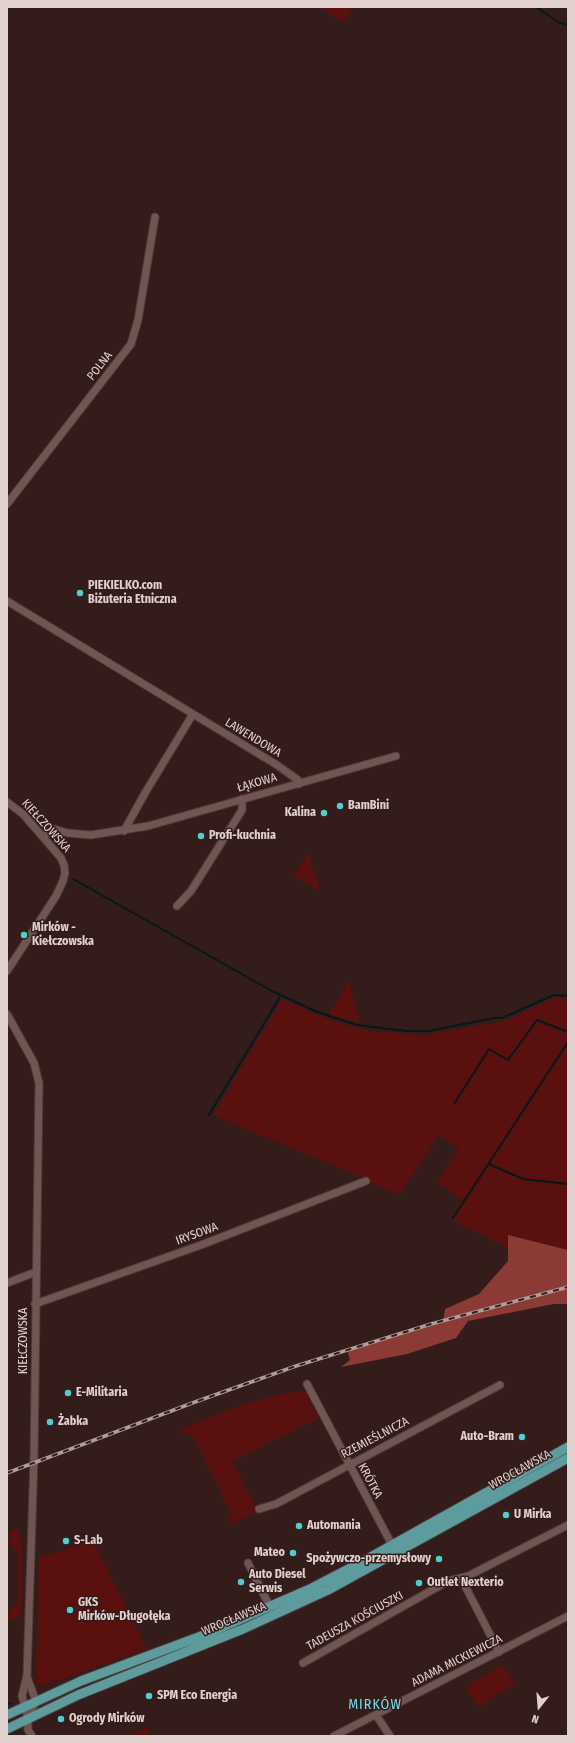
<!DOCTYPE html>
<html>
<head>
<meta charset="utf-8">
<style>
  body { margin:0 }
  #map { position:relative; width:575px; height:1743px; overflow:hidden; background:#331c1a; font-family:"Fira Sans Condensed",sans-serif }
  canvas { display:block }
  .frame { position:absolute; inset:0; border:8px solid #e0d0ce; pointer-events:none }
  .north { position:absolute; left:519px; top:1687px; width:40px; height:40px; -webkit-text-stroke:3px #331c1a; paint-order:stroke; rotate:197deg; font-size:11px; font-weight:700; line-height:16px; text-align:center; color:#e0d0ce }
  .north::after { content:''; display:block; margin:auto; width:14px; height:18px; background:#e0d0ce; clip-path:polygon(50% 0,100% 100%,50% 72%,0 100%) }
</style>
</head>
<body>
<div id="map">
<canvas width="575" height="1743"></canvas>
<div class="frame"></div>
<div class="north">N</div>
</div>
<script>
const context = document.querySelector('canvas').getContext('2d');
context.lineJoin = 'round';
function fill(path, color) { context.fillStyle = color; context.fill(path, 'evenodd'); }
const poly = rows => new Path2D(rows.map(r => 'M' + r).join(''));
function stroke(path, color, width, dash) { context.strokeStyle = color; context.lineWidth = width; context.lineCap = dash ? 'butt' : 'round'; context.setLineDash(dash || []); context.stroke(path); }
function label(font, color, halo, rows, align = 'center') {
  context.font = font + ' "Fira Sans Condensed",sans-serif'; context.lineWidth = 3; context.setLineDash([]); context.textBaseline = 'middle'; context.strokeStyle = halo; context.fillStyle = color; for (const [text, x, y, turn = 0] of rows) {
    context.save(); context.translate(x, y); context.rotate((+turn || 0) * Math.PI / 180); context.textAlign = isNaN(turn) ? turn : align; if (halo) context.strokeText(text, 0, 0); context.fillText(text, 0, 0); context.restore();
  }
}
fill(poly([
  [318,7,353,7,344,23],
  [308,853,321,892,293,876],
  [349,981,360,1023,328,1015],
  [555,997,568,999,568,1250,508,1235,507,1247,453,1221,455,1211,462,1200,437,1182,459,1149,439,1135,399,1195,358,1176,213,1115,282,999,333,1021,371,1031,425,1035,504,1021],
  [301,1391,306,1392,310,1397,308,1399,319,1418,232,1461,258,1513,230,1524,227,1518,232,1515,191,1432,183,1435,181,1429,235,1407,277,1395],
  [10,1530,18,1530,18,1534,21,1538,21,1614,18,1617,14,1617,14,1620,7,1620,7,1613,12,1611,10,1606,17,1606,18,1549,12,1548,12,1544,7,1543,9,1541],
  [93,1541,147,1649,41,1686,36,1682,39,1557],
  [502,1664,515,1683,478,1707,465,1688],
  [147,1727,151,1736,129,1736]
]), '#59100f');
fill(poly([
  [508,1235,568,1250,568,1304,554,1304,468,1321,456,1338,407,1354,341,1367,350,1360,347,1350,443,1321,445,1309,479,1294,508,1261]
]), '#8c3a35');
stroke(poly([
  [536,7,558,22,568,25],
  [73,879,272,991,317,1012,357,1025,406,1031,429,1031,494,1018,502,1018,554,995,568,996],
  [454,1104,489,1049,508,1060,537,1020,568,1032],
  [209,1115,280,997],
  [489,1164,523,1179,568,1184],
  [453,1218,568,1042],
  [7,1704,11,1703]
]), '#071819', 2);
const minor = poly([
  [7,504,131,344,138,320,155,217],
  [7,601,277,765,298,780,299,784],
  [7,802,23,814,61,858,64,865,65,873,63,881,56,896,7,971],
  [124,831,145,793,193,714],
  [43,836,54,829,68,833,91,835,148,826,396,756],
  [177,906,191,891,242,810,242,799],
  [7,1014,34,1063,39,1083,34,1458,27,1675,22,1696,28,1718,28,1730,32,1736],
  [7,1283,36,1272],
  [35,1304,201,1245,366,1181],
  [307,1384,392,1545],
  [259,1509,276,1504,500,1385],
  [248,1563,270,1607],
  [461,1578,499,1652],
  [303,1663,448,1581,468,1576,568,1525],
  [27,1677,36,1701,28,1718],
  [376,1715,390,1736],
  [334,1736,568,1616]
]);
const major = poly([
  [7,1715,81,1681,204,1635,310,1589,360,1563,568,1447],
  [7,1729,78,1695,243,1629,328,1590,568,1458]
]);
stroke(minor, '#4d3b39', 9);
stroke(major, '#4d3b39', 11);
stroke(minor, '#705552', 7);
stroke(major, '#5d9b9d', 9);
const rail = poly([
  [7,1473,195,1402,296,1366,431,1324,568,1287]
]);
stroke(rail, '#af9d9b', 3.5);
stroke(rail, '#331c1a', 2, [6]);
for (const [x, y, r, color] of [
  [80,593,4,"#51ccd1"],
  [340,806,4,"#51ccd1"],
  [324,813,4,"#51ccd1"],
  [201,836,4,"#51ccd1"],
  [24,935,4,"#51ccd1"],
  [68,1393,4,"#51ccd1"],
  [50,1422,4,"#51ccd1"],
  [522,1437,4,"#51ccd1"],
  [506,1515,4,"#51ccd1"],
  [299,1526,4,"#51ccd1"],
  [66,1541,4,"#51ccd1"],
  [293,1553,4,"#51ccd1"],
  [439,1559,4,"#51ccd1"],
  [241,1582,4,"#51ccd1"],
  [419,1583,4,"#51ccd1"],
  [70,1610,4,"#51ccd1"],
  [149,1696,4,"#51ccd1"],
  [61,1719,4,"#51ccd1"]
]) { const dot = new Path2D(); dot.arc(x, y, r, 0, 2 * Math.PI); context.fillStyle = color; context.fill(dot); stroke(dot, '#331c1a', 1.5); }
label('12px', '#e0d0ce', '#331c1a', [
  ["POLNA",100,366,-52],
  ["LAWENDOWA",253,738,31],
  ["ŁĄKOWA",257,783,-16],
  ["KIEŁCZOWSKA",46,826,48],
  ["IRYSOWA",197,1234,-20],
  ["KIEŁCZOWSKA",24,1341,-90],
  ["RZEMIEŚLNICZA",375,1438,-28],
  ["WROCŁAWSKA",520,1470,-29],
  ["KRÓTKA",370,1481,62],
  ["WROCŁAWSKA",234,1619,-23],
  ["TADEUSZA KOŚCIUSZKI",355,1621,-29],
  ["ADAMA MICKIEWICZA",457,1661,-27]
]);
label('bold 12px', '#e0d0ce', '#331c1a', [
  ["PIEKIELKO.com",88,586],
  ["Biżuteria Etniczna",88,600],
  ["BamBini",348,806],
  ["Kalina",316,813,"right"],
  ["Profi-kuchnia",209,836],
  ["Mirków -",32,928],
  ["Kiełczowska",32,942],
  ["E-Militaria",76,1393],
  ["Żabka",58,1422],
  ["Auto-Bram",514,1437,"right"],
  ["U Mirka",514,1515],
  ["Automania",307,1526],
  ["S-Lab",74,1541],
  ["Mateo",285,1553,"right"],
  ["Spożywczo-przemysłowy",431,1559,"right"],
  ["Auto Diesel",249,1575],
  ["Serwis",249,1589],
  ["Outlet Nexterio",427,1583],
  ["GKS",78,1603],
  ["Mirków-Długołęka",78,1617],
  ["SPM Eco Energia",157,1696],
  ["Ogrody Mirków",69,1719]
], 'left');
context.letterSpacing = '1px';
label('14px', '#73dfe4', '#331c1a', [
  ["MIRKÓW",375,1705]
]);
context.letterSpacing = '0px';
</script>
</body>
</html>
